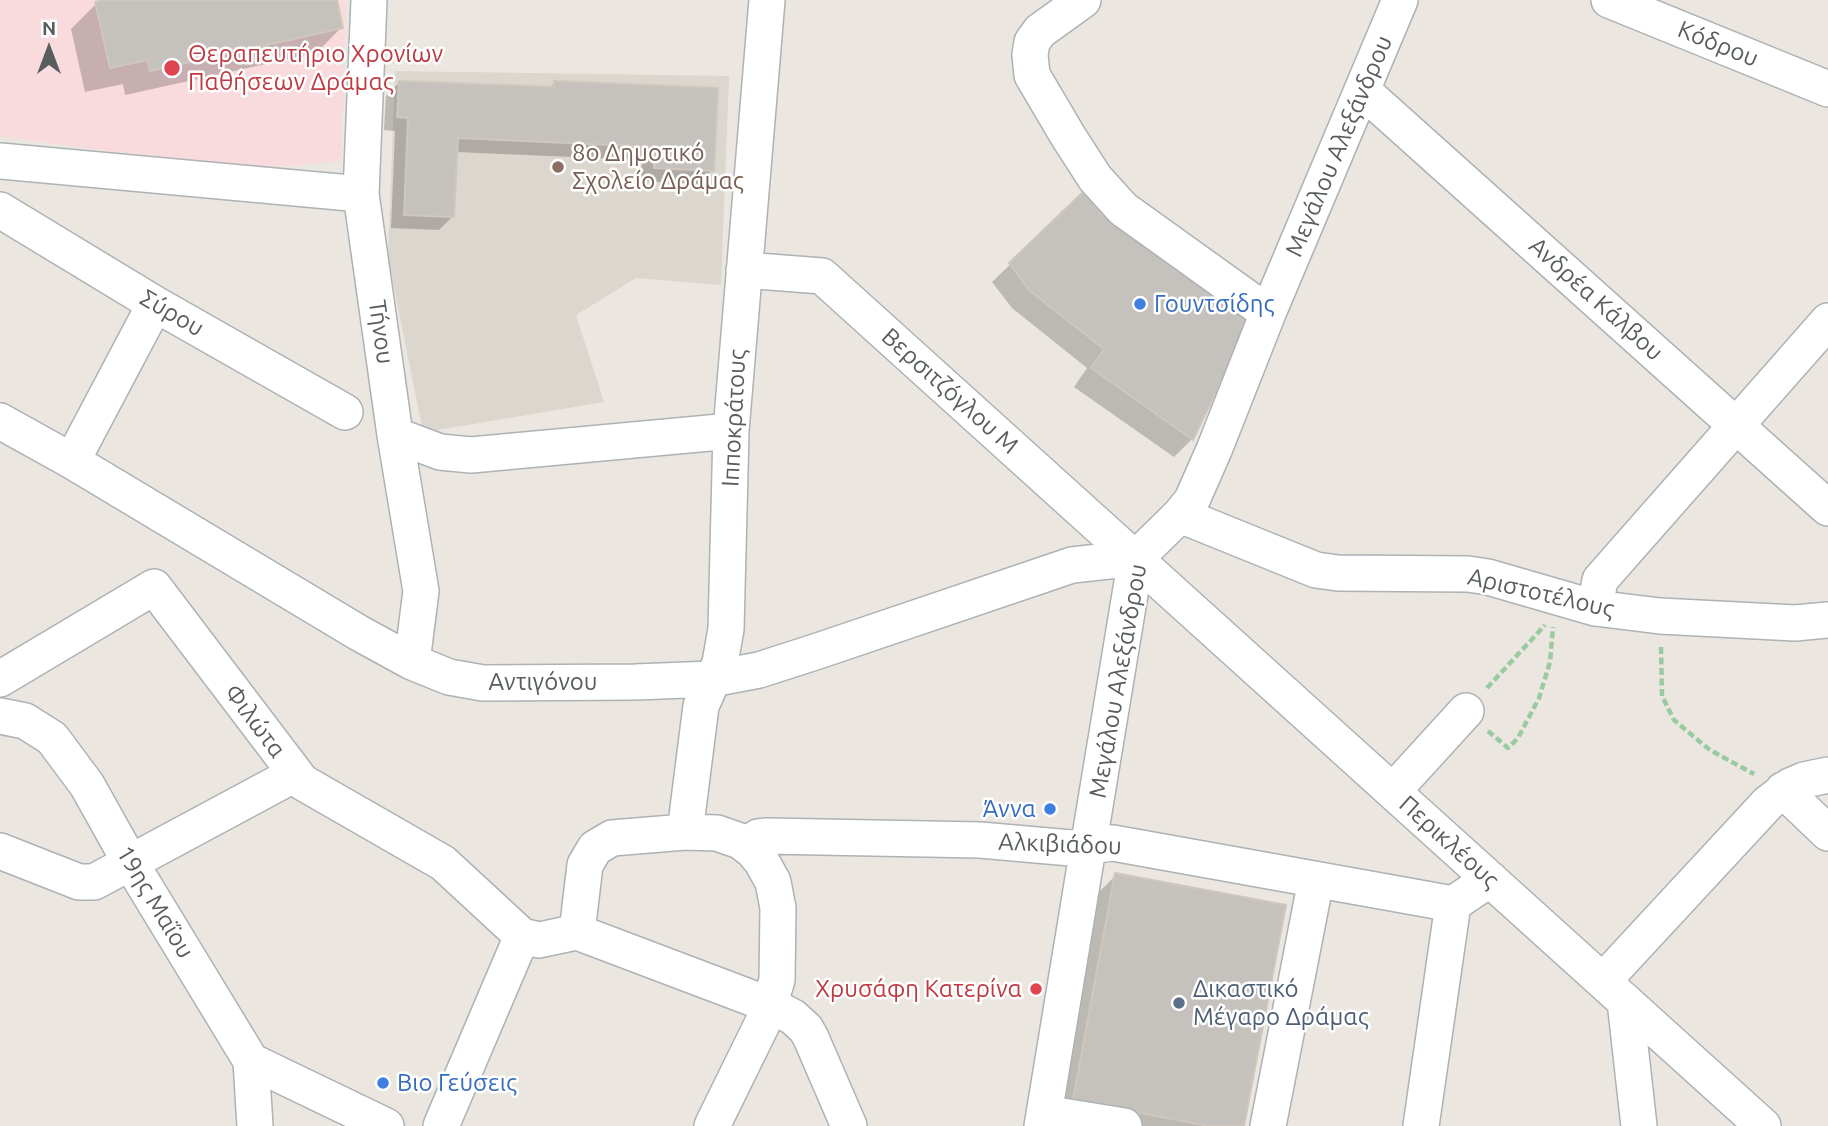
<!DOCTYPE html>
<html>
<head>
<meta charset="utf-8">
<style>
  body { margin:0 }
  #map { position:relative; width:1828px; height:1126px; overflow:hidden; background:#ebe6df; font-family:Ubuntu,sans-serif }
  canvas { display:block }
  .north { position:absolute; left:14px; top:14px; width:70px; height:70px; -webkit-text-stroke:5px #fff; paint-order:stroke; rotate:0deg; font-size:19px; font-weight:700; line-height:28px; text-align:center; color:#585d60 }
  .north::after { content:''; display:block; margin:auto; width:24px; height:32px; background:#585d60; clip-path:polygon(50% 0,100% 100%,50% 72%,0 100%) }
</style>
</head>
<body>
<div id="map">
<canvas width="1828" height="1126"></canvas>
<div class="north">N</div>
</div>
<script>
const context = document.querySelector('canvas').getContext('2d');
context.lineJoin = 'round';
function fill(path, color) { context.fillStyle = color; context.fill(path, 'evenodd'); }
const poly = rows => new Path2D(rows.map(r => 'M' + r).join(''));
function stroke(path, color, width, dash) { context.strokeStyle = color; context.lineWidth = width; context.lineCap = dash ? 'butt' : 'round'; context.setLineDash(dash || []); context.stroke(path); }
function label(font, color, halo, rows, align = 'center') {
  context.font = font + ' Ubuntu,sans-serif'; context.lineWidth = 5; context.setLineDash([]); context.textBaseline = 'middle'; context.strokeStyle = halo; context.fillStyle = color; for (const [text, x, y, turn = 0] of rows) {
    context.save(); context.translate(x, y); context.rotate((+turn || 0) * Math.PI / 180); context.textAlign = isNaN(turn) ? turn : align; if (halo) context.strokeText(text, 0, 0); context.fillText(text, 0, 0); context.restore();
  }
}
fill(poly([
  [395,71,729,76,721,285,636,278,576,315,604,402,432,431,422,427,388,258]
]), '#dbd6ce');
fill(poly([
  [0,0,346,0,341,161,273,167,115,152,0,136]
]), '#f9dadd');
fill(poly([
  [102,0,335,0,341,28,316,53,125,95,123,84,85,92,71,29,96,4,103,2],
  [400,82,548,89,555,83,712,170,699,184,641,181,642,160,456,152,453,216,439,230,391,228,395,131,384,130,386,96],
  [1083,194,1102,217,1250,318,1192,439,1174,457,1074,387,1087,368,1012,308,992,282],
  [1116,875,1242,1126,1097,1126,1056,1118,1098,893]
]), '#0003');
const building = poly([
  [105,0,337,0,343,28,150,71,148,60,110,68,95,2,105,0],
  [399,81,554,87,554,81,718,88,714,171,654,168,655,147,458,138,454,217,404,215,408,118,397,117,399,81],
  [1083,192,1103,216,1252,317,1193,440,1091,368,1104,349,1030,291,1009,263,1083,192],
  [1115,873,1286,905,1244,1126,1209,1126,1073,1100,1115,873]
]);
fill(building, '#c5c1bc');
stroke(building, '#cfc7be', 2);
const minor = poly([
  [369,0,361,194,395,435,421,591,412,662],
  [1083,0,1040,31,1032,42,1030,55,1032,75,1068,136,1095,178,1123,209,1268,313],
  [1609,0,1828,89],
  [1363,91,1828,508],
  [0,161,361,194],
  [0,210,155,304,345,412],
  [744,270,822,276,1763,1126],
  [0,421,72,461,359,633,412,662,449,677,483,683,635,682,712,679,759,670,818,651,1072,565,1136,558],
  [395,435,440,452,471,455,731,431],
  [72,461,155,304],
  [1180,515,1316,570,1338,573,1468,574,1488,577,1595,608,1660,616,1795,623,1828,620],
  [1595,608,1600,580,1828,321],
  [0,679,154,587,302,782,443,863,522,936],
  [0,716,25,721,52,738,87,785,130,862,251,1061,255,1126],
  [1783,790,1828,833],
  [1393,791,1466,711],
  [685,832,701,706,720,663,726,629,731,431,767,0],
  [746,845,758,837,767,836,980,840,1071,848,1113,843,1453,904,1490,879],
  [0,851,79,882,94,882,295,774],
  [577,932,585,865,595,848,612,838,685,832,717,833,740,841,753,851,762,862,773,882,778,908,777,980,766,1016,712,1126],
  [577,932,770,1005,793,1017,806,1029,811,1038,849,1126],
  [1603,981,1768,803,1790,786,1804,780,1828,775],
  [1625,1001,1639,1126],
  [251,1061,386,1126],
  [1044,1113,1124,1126],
  [441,1126,522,936,539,940,577,932],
  [1042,1126,1136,558,1180,515,1192,500,1214,450,1268,313,1400,0],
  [1268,1126,1316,880],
  [1421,1126,1453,904]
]);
stroke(minor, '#adb2b5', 38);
stroke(poly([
  [1661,647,1662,696,1674,720,1710,750,1754,774],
  [1487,688,1545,625],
  [1488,731,1508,748,1518,738,1539,698,1550,662,1553,627]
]), '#9aca9f', 4.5, [7, 3.5]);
stroke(minor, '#fff', 35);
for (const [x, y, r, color] of [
  [172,68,9,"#e0444e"],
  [558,167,7,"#8d6e63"],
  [1140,304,7,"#3f7fe0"],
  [1050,809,7,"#3f7fe0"],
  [1036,989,7,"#e0444e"],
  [1179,1003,7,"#5c6f8a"],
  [383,1083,7,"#3f7fe0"]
]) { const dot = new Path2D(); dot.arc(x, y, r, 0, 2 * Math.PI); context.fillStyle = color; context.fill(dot); stroke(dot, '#fff', 2.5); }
label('24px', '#585d60', '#fff', [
  ["Κόδρου",1718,44,22],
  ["Μεγάλου Αλεξάνδρου",1339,146,-67],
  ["Ανδρέα Κάλβου",1596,299,42],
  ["Σύρου",172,313,30],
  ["Τήνου",381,332,82],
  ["Βερσιτζόγλου Μ",950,391,42],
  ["Ιπποκράτους",734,418,-87],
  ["Αριστοτέλους",1541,593,13],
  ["Μεγάλου Αλεξάνδρου",1118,681,-80],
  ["Αντιγόνου",543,682],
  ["Φιλώτα",255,721,53],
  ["Περικλέους",1449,842,42],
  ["Αλκιβιάδου",1060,844,2],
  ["19ης Μαΐου",155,902,59]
]);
label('24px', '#be3a42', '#fff', [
  ["Θεραπευτήριο Χρονίων",188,54],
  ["Παθήσεων Δράμας",188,82],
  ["Χρυσάφη Κατερίνα",1022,989,"right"]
], 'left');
label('24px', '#785e54', '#fff', [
  ["8ο Δημοτικό",572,153],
  ["Σχολείο Δράμας",572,181]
], 'left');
label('24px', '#366cbe', '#fff', [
  ["Γουντσίδης",1154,304],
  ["Άννα",1036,809,"right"],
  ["Βιο Γεύσεις",397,1083]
], 'left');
label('24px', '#4e5e75', '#fff', [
  ["Δικαστικό",1193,989],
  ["Μέγαρο Δράμας",1193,1017]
], 'left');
</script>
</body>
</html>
